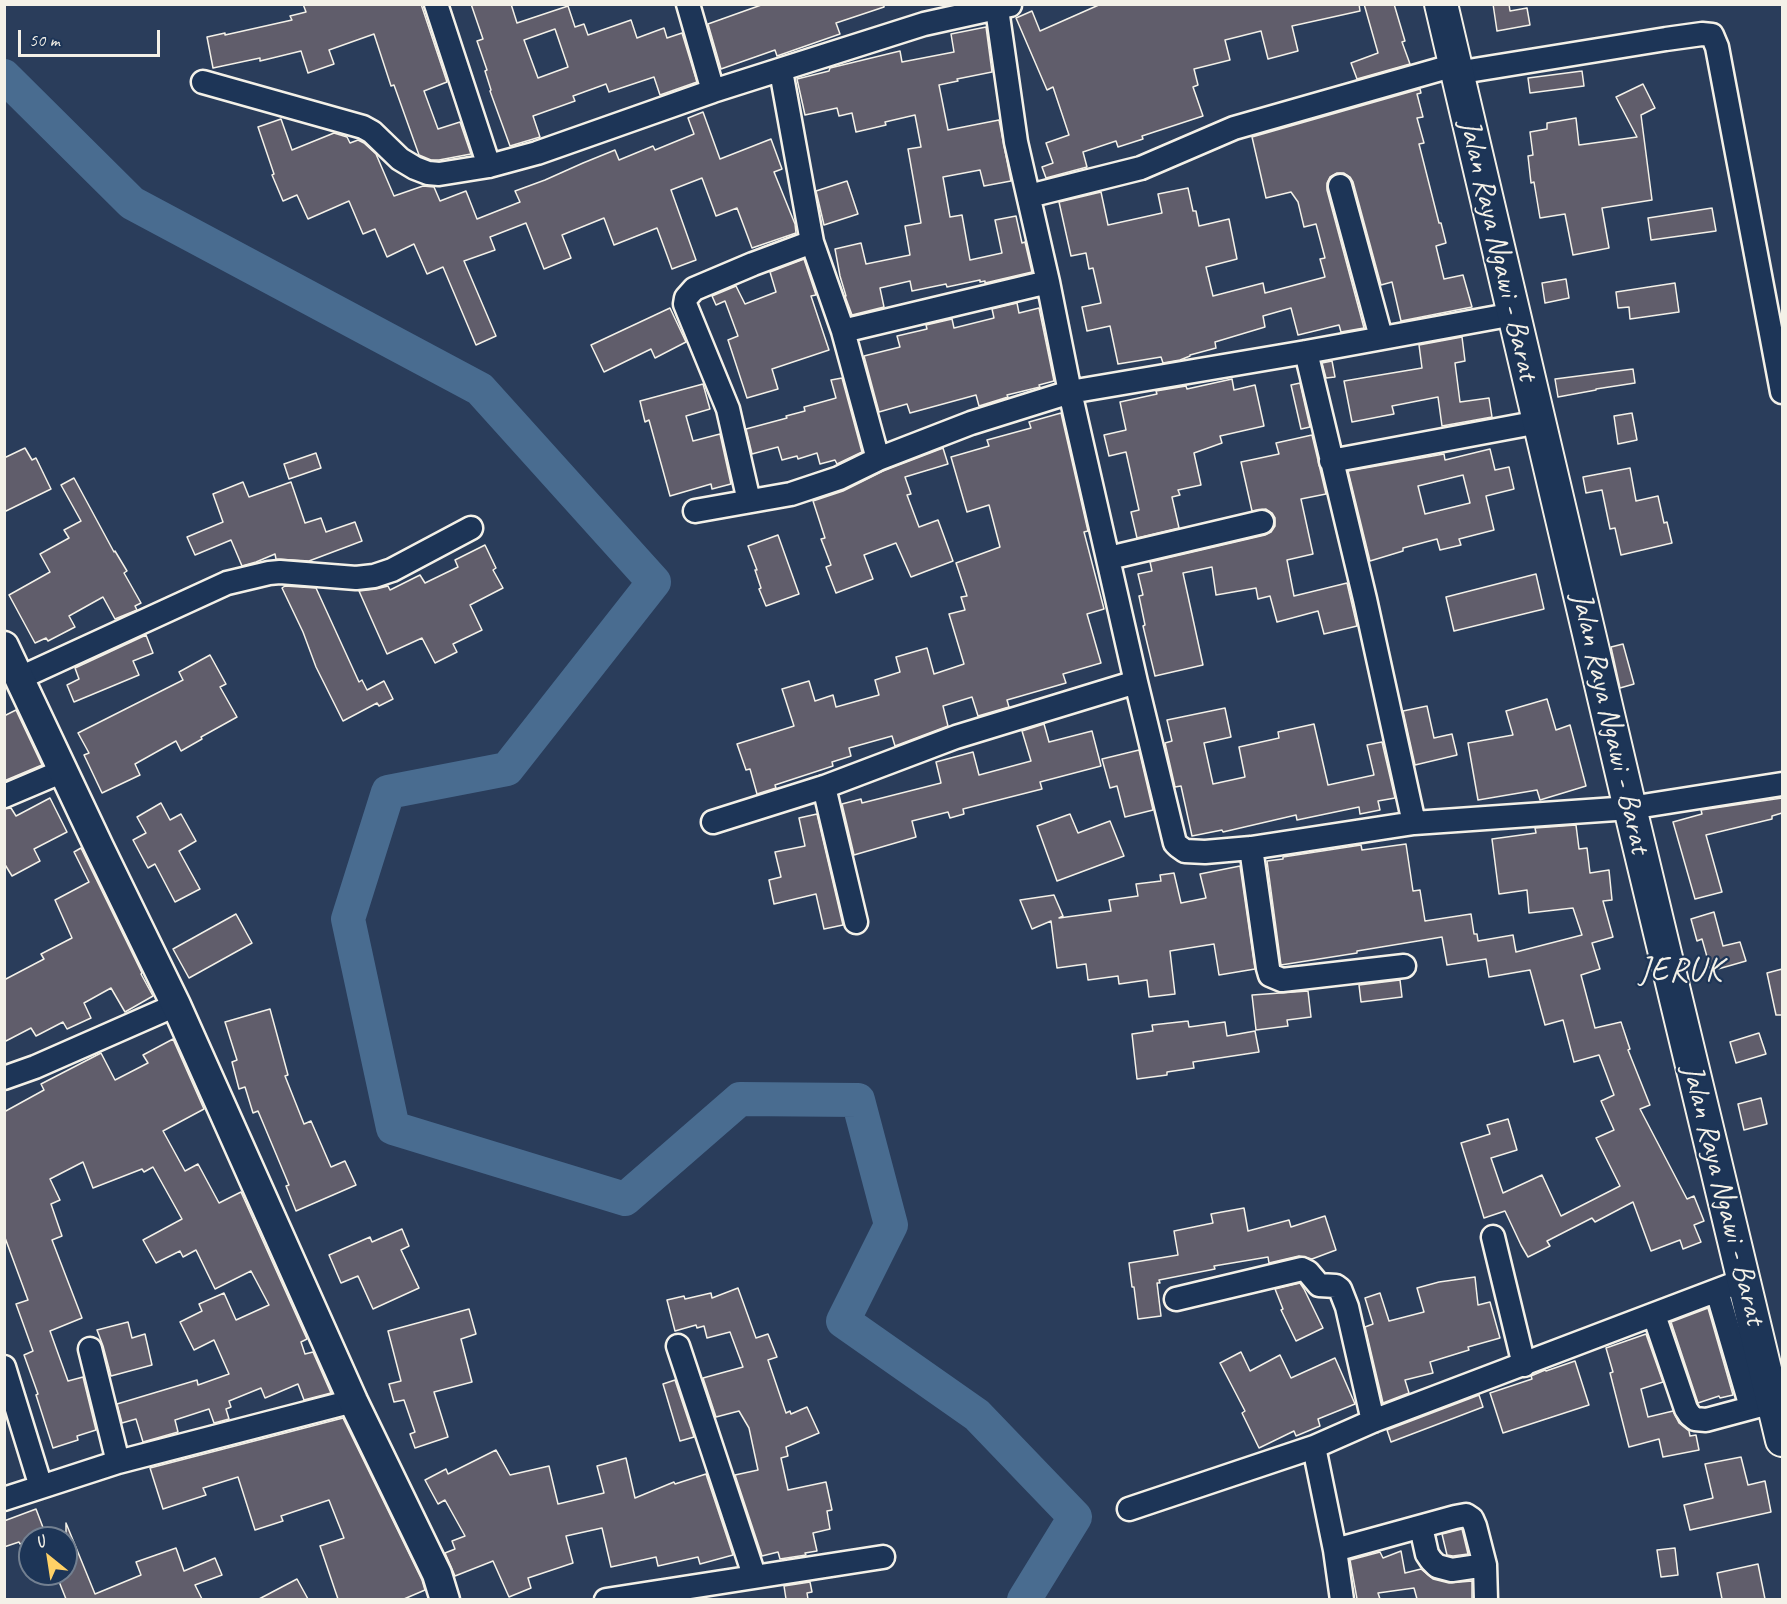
<!DOCTYPE html>
<html>
<head>
<meta charset="utf-8">
<style>
  body { margin:0 }
  #map { position:relative; width:1787px; height:1604px; overflow:hidden; background:#2a3d5b; font-family:Caveat,sans-serif }
  canvas { display:block }
  .frame { position:absolute; inset:0; border:6px solid #f4f1e8; pointer-events:none }
  .north { position:absolute; left:18px; top:1526px; width:60px; height:60px; box-sizing:border-box; background:#1d3557; border:2px solid #738091; border-radius:50%; rotate:330deg; font-size:16px; font-weight:700; line-height:24px; text-align:center; color:#f4f1e8 }
  .north::after { content:''; display:block; margin:auto; width:21px; height:27px; background:#ffd166; clip-path:polygon(50% 0,100% 100%,50% 72%,0 100%) }
  .scale { position:absolute; left:18px; top:30px; width:142px; height:27px; box-sizing:border-box; border:3px solid #f4f1e8; border-top:0; padding-left:8px; font-size:18px; line-height:21px; white-space:nowrap; color:#f4f1e8; -webkit-text-stroke:4px #1d3557; paint-order:stroke }
</style>
</head>
<body>
<div id="map">
<canvas width="1787" height="1604"></canvas>
<div class="frame"></div>
<div class="north">U</div>
<div class="scale">50 m</div>
</div>
<script>
const context = document.querySelector('canvas').getContext('2d');
context.lineJoin = 'round';
const poly = rows => new Path2D(rows.map(r => 'M' + r).join(''));
function stroke(path, color, width, dash) { context.strokeStyle = color; context.lineWidth = width; context.lineCap = dash ? 'butt' : 'round'; context.setLineDash(dash || []); context.stroke(path); }
function fill(path, color) { context.fillStyle = color; context.fill(path, 'evenodd'); }
function label(font, color, halo, rows, align = 'center') {
  context.font = font + ' Caveat,sans-serif'; context.lineWidth = 4.5; context.setLineDash([]); context.textBaseline = 'middle'; context.strokeStyle = halo; context.fillStyle = color; for (const [text, x, y, turn = 0] of rows) {
    context.save(); context.translate(x, y); context.rotate((+turn || 0) * Math.PI / 180); context.textAlign = isNaN(turn) ? turn : align; if (halo) context.strokeText(text, 0, 0); context.fillText(text, 0, 0); context.restore();
  }
}
stroke(poly([
  [4,76,132,203,480,389,654,582,507,769,388,792,348,919,393,1128,625,1199,740,1099,858,1100,891,1225,843,1321,977,1415,1075,1517,1024,1600]
]), '#496c90', 34);
const building = poly([
  [303,4,421,4,447,82,424,91,438,129,460,122,471,154,439,160,431,160,419,155,394,85,391,86,374,34,329,50,334,64,308,73,301,51,260,61,260,58,213,68,207,37,225,33,225,35,292,20,290,16,306,12,303,4],
  [471,4,511,4,517,23,568,6,575,27,584,24,588,35,631,20,637,38,664,28,667,38,682,33,697,82,660,95,654,77,609,92,606,84,573,96,575,101,533,116,540,137,510,146,490,91,491,90,485,71,487,70,477,41,483,39,471,4],
  [555,29,568,67,538,78,524,40,555,29],
  [764,4,884,4,884,7,836,23,840,34,777,56,775,50,721,69,708,24,764,4],
  [1101,4,1359,4,1360,11,1292,26,1298,51,1268,59,1261,31,1225,40,1230,60,1194,69,1198,85,1193,87,1203,116,1142,136,1143,139,1118,147,1116,141,1083,152,1087,167,1046,178,1042,167,1053,163,1046,143,1069,135,1053,87,1047,90,1016,18,1032,11,1040,31,1101,4],
  [1364,4,1394,4,1405,41,1402,42,1410,64,1357,79,1351,63,1378,53,1364,4],
  [1493,4,1509,4,1510,11,1527,8,1530,25,1497,31,1493,4],
  [986,27,992,72,957,79,958,81,939,85,948,130,999,120,1011,181,984,186,980,170,943,177,950,217,962,215,970,260,1002,253,995,220,1016,216,1022,243,1025,242,1032,272,985,283,985,281,980,282,980,280,947,287,946,284,912,291,910,281,880,288,884,307,852,315,845,296,846,296,840,276,835,249,861,243,866,264,910,255,905,226,921,223,908,149,921,147,915,115,885,122,886,125,856,132,852,113,839,116,837,108,805,115,797,79,829,71,830,68,900,51,902,62,954,52,951,34,986,27],
  [1582,71,1584,86,1530,93,1528,78,1582,71],
  [1643,84,1655,108,1641,115,1652,200,1602,208,1609,248,1573,255,1565,214,1540,218,1534,182,1531,183,1528,156,1533,155,1530,132,1547,129,1547,123,1576,118,1579,145,1637,137,1616,97,1643,84],
  [1420,89,1421,93,1417,94,1423,117,1417,118,1424,143,1419,144,1439,223,1441,223,1446,243,1436,246,1444,279,1463,275,1472,307,1401,321,1392,282,1381,285,1353,182,1350,177,1344,173,1337,173,1330,177,1327,183,1327,190,1364,328,1341,332,1339,325,1298,335,1291,308,1263,316,1265,327,1215,342,1216,348,1190,355,1190,356,1180,360,1163,363,1161,357,1118,364,1110,326,1087,331,1082,307,1101,303,1093,268,1089,269,1086,253,1071,256,1059,202,1101,192,1108,225,1162,213,1158,194,1188,188,1193,211,1196,211,1199,226,1229,219,1237,259,1206,267,1213,296,1263,283,1265,293,1325,277,1320,259,1325,258,1316,224,1304,227,1298,202,1291,192,1266,198,1252,137,1420,89],
  [703,112,720,159,771,139,782,169,774,172,795,224,796,233,752,248,737,208,716,216,702,178,671,190,696,260,672,269,657,228,614,245,604,218,562,235,571,258,544,269,526,223,490,237,495,250,464,261,496,336,476,345,443,267,427,274,414,244,387,257,375,229,363,234,349,201,308,219,297,195,283,201,272,175,274,174,258,127,281,119,292,150,334,133,347,137,350,143,358,140,364,143,376,154,394,196,423,186,434,187,440,201,466,191,477,219,520,202,515,191,545,180,583,163,615,150,619,160,653,146,655,150,694,134,688,118,703,112],
  [847,181,858,214,824,225,816,191,847,181],
  [1712,208,1716,231,1651,240,1648,218,1712,208],
  [804,259,816,295,811,296,829,350,772,369,778,389,747,398,728,340,738,336,725,301,716,305,712,296,736,286,745,304,776,292,770,272,804,259],
  [1566,279,1569,298,1545,303,1542,283,1566,279],
  [1675,283,1679,312,1630,319,1629,307,1618,308,1616,292,1675,283],
  [1017,303,1019,313,1039,308,1054,381,1039,385,1040,387,1007,395,1008,397,979,406,976,395,910,413,907,404,879,412,864,356,900,347,897,336,927,329,926,325,952,319,954,328,994,318,992,309,1017,303],
  [670,308,686,342,655,358,651,349,604,372,591,345,670,308],
  [1462,337,1465,361,1455,363,1460,402,1489,398,1492,417,1442,426,1438,397,1392,406,1394,414,1352,422,1344,381,1422,368,1419,345,1462,337],
  [1332,361,1335,377,1326,378,1322,363,1332,361],
  [1633,369,1635,383,1596,389,1596,390,1558,397,1555,379,1633,369],
  [842,378,862,452,837,464,835,460,820,464,817,453,798,459,797,456,782,460,778,447,752,454,746,429,787,418,786,416,805,411,804,407,836,398,831,380,842,378],
  [1232,379,1234,390,1255,385,1264,426,1220,436,1222,443,1194,453,1201,485,1178,490,1180,495,1172,497,1179,528,1137,538,1131,512,1139,510,1126,452,1109,456,1104,435,1126,430,1120,402,1157,394,1156,391,1186,386,1187,389,1232,379],
  [1300,383,1310,427,1301,429,1291,385,1300,383],
  [703,384,710,409,686,416,693,441,720,434,731,484,712,489,711,484,670,496,649,420,645,422,640,401,703,384],
  [1061,413,1088,531,1084,532,1104,609,1087,614,1101,663,1063,674,1066,683,1007,700,1009,707,978,716,972,697,943,706,948,726,895,746,892,736,849,748,851,756,832,762,833,766,775,785,776,788,757,794,750,769,746,770,737,744,794,726,782,689,809,681,815,701,833,695,836,707,879,695,875,680,900,672,896,657,927,648,934,674,964,664,949,614,965,610,961,597,967,596,956,563,1000,547,989,505,967,512,951,457,989,446,987,440,1031,428,1029,422,1061,413],
  [1632,413,1637,440,1618,444,1614,416,1632,413],
  [1312,435,1326,494,1301,499,1313,554,1287,560,1294,596,1347,583,1357,626,1324,634,1318,611,1277,622,1270,596,1258,599,1256,588,1216,595,1212,567,1183,573,1203,665,1155,676,1143,626,1145,625,1139,596,1143,595,1138,574,1152,571,1150,562,1265,535,1271,532,1275,526,1275,518,1272,513,1266,509,1252,511,1241,462,1279,454,1276,443,1312,435],
  [25,448,32,460,36,458,51,489,4,512,4,458,25,448],
  [943,448,948,464,905,477,911,494,907,495,919,527,938,520,953,561,911,577,896,543,864,555,873,579,836,593,826,567,831,565,821,539,825,538,813,501,843,491,883,471,943,448],
  [1490,449,1495,470,1509,467,1514,489,1486,496,1494,530,1459,539,1461,545,1440,550,1437,539,1403,548,1403,551,1370,561,1348,471,1444,454,1445,460,1490,449],
  [1463,475,1470,503,1425,514,1418,486,1463,475],
  [316,453,321,468,289,479,284,464,316,453],
  [1630,468,1636,501,1658,496,1664,523,1667,522,1672,543,1621,555,1615,528,1610,529,1602,490,1586,493,1583,477,1630,468],
  [74,478,114,552,115,551,127,571,124,573,141,603,135,606,137,610,115,619,103,597,69,616,75,627,48,641,46,638,35,643,9,595,50,572,40,554,69,538,64,530,81,521,61,485,74,478],
  [243,482,249,497,291,482,305,523,321,518,326,532,355,522,362,541,309,561,276,559,275,554,256,562,242,566,231,540,195,555,187,537,223,522,213,494,243,482],
  [778,535,799,594,766,606,759,589,761,588,755,570,757,570,748,546,778,535],
  [485,545,496,568,493,570,503,588,470,605,482,630,453,644,457,652,435,663,422,638,387,654,359,591,376,589,388,586,390,590,420,575,425,583,458,567,455,560,485,545],
  [1536,574,1544,609,1454,631,1446,597,1536,574],
  [285,586,316,588,359,682,362,680,367,690,384,681,393,699,379,706,377,703,343,721,316,667,303,632,282,588,285,586],
  [146,635,153,653,133,661,139,675,74,702,67,685,79,679,75,668,146,635],
  [1623,644,1634,684,1620,688,1611,647,1623,644],
  [210,655,226,684,220,687,237,717,201,737,202,739,181,751,176,741,135,764,140,775,102,793,84,755,89,753,78,733,183,680,179,672,210,655],
  [1547,699,1556,730,1570,725,1586,786,1540,800,1537,790,1478,800,1468,743,1513,735,1506,711,1547,699],
  [1427,706,1434,738,1452,734,1457,755,1415,765,1403,711,1427,706],
  [1225,708,1231,737,1204,743,1213,784,1245,777,1239,747,1279,738,1278,732,1314,724,1328,785,1374,775,1367,745,1382,742,1395,798,1378,801,1380,810,1360,814,1359,807,1297,820,1296,815,1223,832,1222,830,1192,836,1181,786,1175,787,1165,743,1172,741,1167,720,1225,708],
  [16,710,42,765,4,781,4,716,16,710],
  [1044,724,1049,742,1092,731,1101,766,1040,782,1042,789,963,809,964,814,950,818,948,812,912,821,916,837,854,855,842,804,861,799,862,803,941,783,936,762,973,752,979,775,1031,761,1022,731,1044,724],
  [1139,750,1153,810,1125,817,1117,786,1110,788,1102,759,1139,750],
  [50,798,67,832,34,849,40,861,12,876,4,863,4,809,11,808,16,816,50,798],
  [1782,798,1782,813,1772,816,1772,819,1706,835,1722,892,1695,899,1673,822,1702,814,1701,810,1782,798],
  [161,803,170,820,181,814,196,841,179,851,200,889,175,902,155,864,148,868,133,840,146,833,137,817,161,803],
  [817,814,843,925,824,929,816,894,774,904,769,880,781,877,775,852,805,846,799,818,817,814],
  [1070,814,1078,833,1110,821,1124,856,1057,881,1037,826,1070,814],
  [1576,825,1579,849,1587,848,1590,873,1609,870,1612,900,1603,901,1613,937,1592,943,1600,969,1581,975,1595,1028,1621,1022,1630,1049,1628,1050,1650,1105,1640,1109,1687,1199,1694,1196,1704,1221,1694,1225,1701,1242,1683,1249,1680,1240,1651,1251,1633,1202,1595,1222,1592,1218,1547,1241,1550,1246,1528,1257,1521,1245,1505,1211,1484,1218,1461,1143,1490,1134,1487,1125,1508,1119,1517,1150,1491,1158,1503,1193,1542,1175,1561,1216,1620,1186,1596,1138,1614,1130,1601,1101,1614,1095,1599,1055,1574,1062,1563,1020,1545,1025,1530,970,1489,977,1486,959,1447,965,1442,937,1357,951,1357,953,1281,965,1267,861,1283,859,1283,857,1361,845,1362,850,1406,844,1413,891,1420,890,1425,921,1471,914,1474,934,1477,934,1478,941,1513,935,1516,952,1582,935,1573,908,1529,913,1527,890,1499,894,1492,839,1536,833,1535,828,1576,825],
  [81,848,142,973,141,974,153,996,125,1012,111,988,84,1003,91,1018,67,1029,63,1022,36,1036,31,1028,4,1042,4,980,44,959,41,954,72,938,55,900,89,882,74,852,81,848],
  [1240,866,1255,969,1219,975,1214,944,1170,951,1175,994,1149,997,1147,980,1119,984,1118,976,1088,980,1086,964,1057,968,1051,921,1032,929,1020,900,1054,895,1063,916,1059,918,1111,911,1109,900,1138,896,1136,884,1161,881,1160,875,1174,873,1181,903,1206,898,1200,874,1240,866],
  [1714,912,1723,946,1740,942,1746,961,1711,971,1702,939,1697,941,1691,919,1714,912],
  [236,914,252,943,189,978,173,949,236,914],
  [1782,969,1782,1015,1776,1015,1767,973,1782,969],
  [1400,980,1402,997,1361,1002,1359,985,1400,980],
  [1308,991,1311,1017,1287,1020,1288,1026,1256,1030,1252,995,1308,991],
  [270,1009,288,1075,285,1076,304,1124,311,1121,331,1167,345,1161,356,1185,296,1211,286,1186,289,1185,258,1111,253,1113,245,1087,239,1089,232,1062,237,1060,225,1022,270,1009],
  [1188,1021,1189,1027,1225,1022,1227,1036,1255,1031,1259,1052,1193,1062,1194,1068,1167,1072,1167,1075,1137,1079,1132,1034,1153,1031,1152,1025,1188,1021],
  [1759,1033,1766,1054,1736,1063,1730,1042,1759,1033],
  [173,1039,204,1109,163,1131,185,1171,198,1164,219,1203,241,1192,307,1339,301,1342,305,1354,313,1352,331,1393,304,1400,298,1384,265,1398,261,1388,229,1401,231,1407,226,1409,229,1419,214,1423,209,1409,175,1420,178,1432,143,1442,136,1419,122,1423,117,1404,197,1380,198,1385,229,1374,214,1340,194,1350,180,1322,202,1311,199,1304,224,1293,236,1320,269,1305,251,1271,215,1289,196,1250,183,1257,180,1251,156,1263,143,1240,182,1219,153,1167,144,1172,142,1169,93,1188,83,1162,50,1179,60,1200,51,1204,62,1236,52,1240,82,1318,50,1331,68,1381,83,1377,96,1430,77,1436,78,1440,53,1448,36,1395,38,1394,24,1355,33,1351,16,1304,28,1300,4,1235,4,1112,44,1090,41,1084,101,1053,115,1080,148,1063,143,1055,173,1039],
  [1761,1098,1767,1124,1744,1130,1738,1104,1761,1098],
  [1244,1208,1248,1231,1289,1220,1291,1227,1325,1216,1336,1250,1312,1259,1299,1256,1269,1263,1268,1257,1214,1266,1215,1269,1159,1280,1160,1283,1157,1283,1161,1316,1138,1319,1134,1287,1132,1287,1129,1263,1178,1255,1174,1231,1213,1223,1211,1214,1244,1208],
  [402,1229,409,1246,401,1250,419,1288,373,1309,358,1276,341,1283,329,1255,370,1237,372,1242,402,1229],
  [1475,1277,1478,1305,1490,1302,1500,1338,1468,1347,1469,1350,1430,1362,1433,1373,1405,1380,1409,1393,1383,1403,1365,1327,1373,1324,1365,1298,1380,1293,1389,1321,1424,1312,1417,1288,1439,1282,1475,1277],
  [1300,1283,1304,1289,1323,1328,1296,1341,1281,1310,1283,1309,1275,1289,1300,1283],
  [738,1288,756,1338,768,1334,777,1357,768,1360,786,1413,790,1411,791,1414,807,1407,819,1433,786,1447,788,1456,781,1458,788,1490,826,1482,832,1510,827,1511,830,1529,813,1533,817,1551,805,1553,806,1555,780,1559,778,1552,762,1556,735,1475,758,1470,749,1428,739,1411,716,1417,703,1378,743,1367,730,1332,707,1338,704,1326,697,1328,696,1325,675,1331,667,1300,684,1296,685,1299,711,1293,712,1298,738,1288],
  [1708,1308,1733,1395,1720,1398,1719,1396,1698,1403,1671,1322,1708,1308],
  [469,1309,476,1334,461,1339,472,1382,434,1392,448,1437,415,1448,410,1434,415,1432,404,1400,394,1402,389,1384,401,1381,388,1331,469,1309],
  [128,1322,132,1338,145,1334,152,1365,111,1376,103,1346,97,1330,128,1322],
  [1646,1334,1663,1382,1641,1389,1648,1417,1673,1411,1679,1423,1689,1431,1690,1436,1696,1435,1699,1450,1663,1457,1659,1439,1629,1447,1610,1373,1613,1372,1606,1348,1646,1334],
  [1241,1352,1250,1371,1280,1355,1291,1378,1335,1358,1355,1404,1318,1419,1320,1426,1296,1436,1294,1431,1259,1448,1242,1413,1245,1411,1220,1363,1241,1352],
  [1575,1361,1589,1405,1503,1433,1490,1393,1532,1379,1531,1376,1545,1370,1546,1371,1575,1361],
  [675,1380,694,1437,680,1441,663,1384,675,1380],
  [1479,1395,1483,1407,1391,1442,1387,1430,1479,1395],
  [343,1418,422,1580,425,1590,404,1599,338,1599,320,1546,344,1538,329,1500,281,1516,283,1521,255,1530,238,1477,203,1488,206,1495,163,1509,150,1468,343,1418],
  [496,1450,510,1475,549,1466,558,1504,604,1493,597,1466,626,1458,635,1498,674,1482,675,1484,706,1474,733,1555,700,1564,698,1557,658,1566,656,1557,611,1567,602,1528,566,1536,573,1563,528,1578,531,1588,509,1597,493,1561,455,1576,445,1553,455,1549,452,1541,465,1536,445,1500,438,1504,425,1480,446,1469,448,1474,496,1450],
  [1741,1457,1748,1485,1765,1481,1771,1512,1690,1530,1684,1505,1713,1498,1705,1464,1741,1457],
  [36,1509,47,1538,30,1538,30,1540,20,1544,19,1542,4,1547,4,1521,36,1509],
  [66,1523,95,1594,141,1575,136,1562,176,1548,184,1571,215,1558,222,1575,195,1585,202,1599,66,1599,56,1574,66,1574,66,1523],
  [1462,1529,1468,1554,1453,1556,1447,1555,1442,1534,1462,1529],
  [1675,1548,1678,1575,1661,1577,1657,1550,1675,1548],
  [1401,1551,1405,1573,1421,1569,1433,1579,1449,1583,1472,1581,1472,1599,1417,1599,1414,1588,1378,1593,1380,1599,1357,1599,1350,1560,1380,1552,1383,1558,1401,1551],
  [1758,1564,1765,1599,1722,1599,1717,1573,1758,1564],
  [297,1579,308,1599,259,1599,297,1579],
  [810,1582,812,1592,807,1593,808,1599,786,1599,784,1586,810,1582]
]);
fill(building, '#605d6b');
stroke(building, '#f4f1e8', 1.5);
const minor = poly([
  [436,4,489,166],
  [688,4,713,91],
  [997,9,1016,142,1048,282,1070,392,1136,682,1175,843,1178,846,1185,851,1205,852,1251,848,1414,823,1630,808,1782,784],
  [781,71,812,242,843,331,878,459],
  [1456,73,1666,39,1702,34,1712,35,1717,47,1782,392],
  [203,82,363,127,372,132,400,159,415,168,428,173,439,174,489,166,537,153,713,91,924,24,1010,5],
  [1340,186,1381,337],
  [1029,196,1141,168,1234,128,1455,65],
  [843,331,1048,282],
  [1306,352,1365,599,1414,823],
  [1331,461,1539,422],
  [749,501,728,409,685,304,686,298,694,289,753,264,812,242],
  [695,511,791,494,839,478,878,459,971,423,1070,392,1306,352,1514,314],
  [1109,558,1262,522],
  [20,678,227,583,269,573,280,572,356,578,374,576,392,570,471,528],
  [824,787,856,922],
  [4,796,63,771],
  [713,822,824,787,956,737,1136,682],
  [1251,848,1268,968,1270,975,1282,980,1404,966],
  [4,1078,35,1067,176,1005],
  [1493,1237,1524,1365],
  [1717,1291,1751,1407],
  [1176,1299,1302,1269,1308,1272,1319,1285,1336,1286,1340,1289,1347,1307,1373,1421],
  [1654,1315,1686,1409,1690,1415,1695,1419,1706,1420,1773,1402],
  [678,1346,754,1575],
  [90,1349,118,1462],
  [4,1367,41,1487,4,1499],
  [41,1487,118,1462,353,1401],
  [1129,1509,1314,1447],
  [1421,1527,1427,1554,1431,1560,1437,1566,1452,1570,1485,1565],
  [1335,1550,1455,1517,1466,1515,1472,1519,1475,1526,1485,1565,1486,1600],
  [606,1600,883,1557],
  [1342,1600,1335,1550,1314,1447,1373,1421,1744,1280]
]);
const tertiary = poly([
  [4,646,99,847,176,1005,353,1401,437,1574,445,1600]
]);
const secondary = poly([
  [1441,4,1630,808,1782,1440]
]);
stroke(minor, '#f4f1e8', 27);
stroke(tertiary, '#f4f1e8', 33);
stroke(secondary, '#f4f1e8', 36);
stroke(minor, '#1d3557', 22);
stroke(tertiary, '#1d3557', 28);
stroke(secondary, '#1d3557', 32);
label('30px', '#f4f1e8', '#1d3557', [
  ["Jalan Raya Ngawi - Barat",1498,250,77],
  ["Jalan Raya Ngawi - Barat",1610,723,77],
  ["Jalan Raya Ngawi - Barat",1723,1195,76]
]);
context.letterSpacing = '1.5px';
label('33px', '#f4f1e8', '#1d3557', [
  ["JERUK",1681,971]
]);
context.letterSpacing = '0px';
</script>
</body>
</html>
